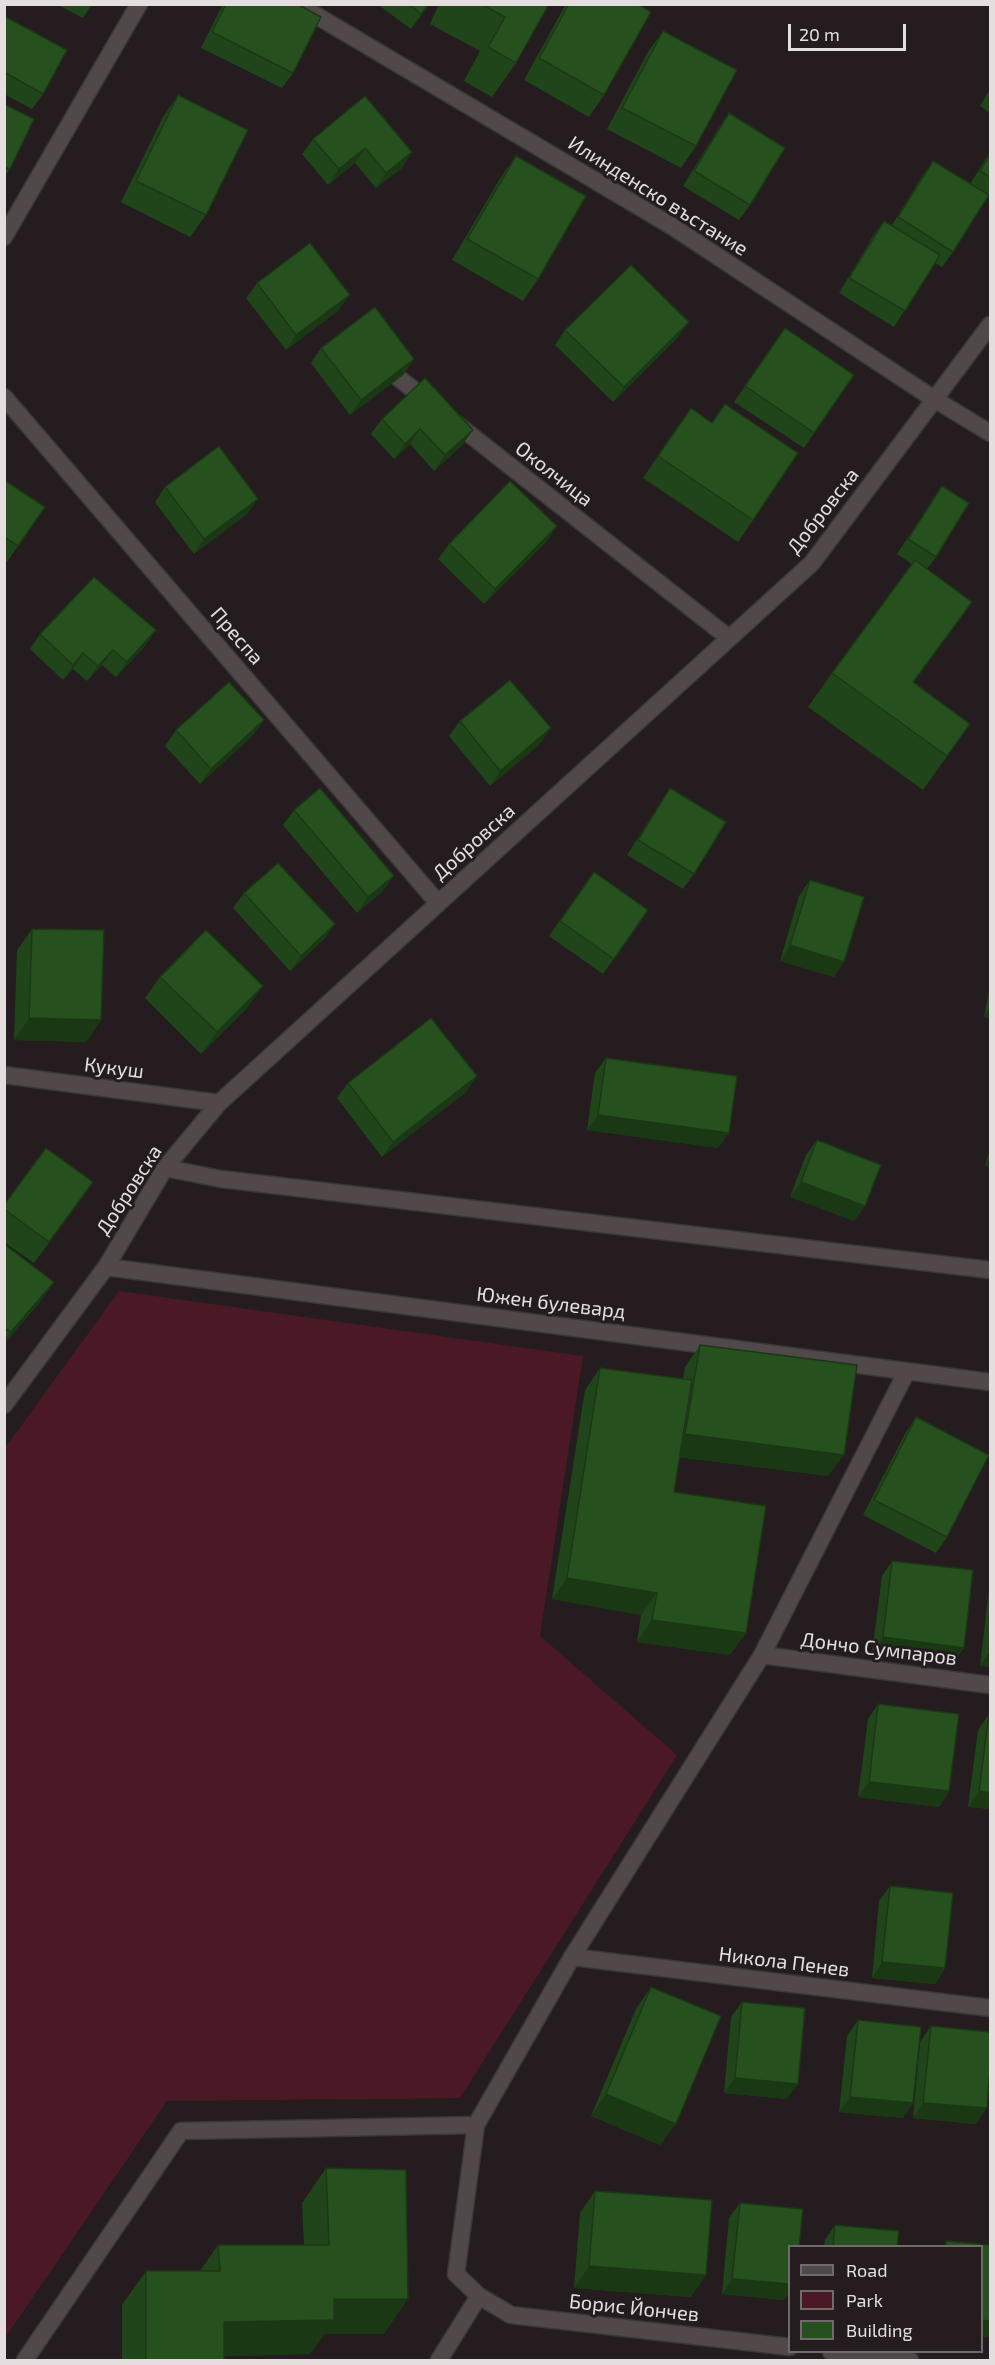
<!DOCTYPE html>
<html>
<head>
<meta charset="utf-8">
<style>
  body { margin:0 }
  #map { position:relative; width:995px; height:2365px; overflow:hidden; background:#241c1e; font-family:"Exo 2",sans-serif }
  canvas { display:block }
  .frame { position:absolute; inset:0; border:6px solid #e4dedf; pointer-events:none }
  .legend { position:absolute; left:788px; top:2245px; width:195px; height:108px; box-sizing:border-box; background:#241c1e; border:2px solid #716a6b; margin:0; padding:8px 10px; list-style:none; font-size:18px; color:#e4dedf }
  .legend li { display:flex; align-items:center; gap:12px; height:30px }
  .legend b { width:30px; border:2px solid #716a6b }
  .scale { position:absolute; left:788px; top:24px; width:118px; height:27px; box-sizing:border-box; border:3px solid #e4dedf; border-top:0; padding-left:8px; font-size:18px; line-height:21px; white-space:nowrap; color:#e4dedf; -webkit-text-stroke:4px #241c1e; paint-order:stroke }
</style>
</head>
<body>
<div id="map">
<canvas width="995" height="2365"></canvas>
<div class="frame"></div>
<ul class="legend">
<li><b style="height:8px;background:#514849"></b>Road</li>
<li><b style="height:16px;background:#4b1926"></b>Park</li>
<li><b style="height:16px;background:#26501e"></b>Building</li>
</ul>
<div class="scale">20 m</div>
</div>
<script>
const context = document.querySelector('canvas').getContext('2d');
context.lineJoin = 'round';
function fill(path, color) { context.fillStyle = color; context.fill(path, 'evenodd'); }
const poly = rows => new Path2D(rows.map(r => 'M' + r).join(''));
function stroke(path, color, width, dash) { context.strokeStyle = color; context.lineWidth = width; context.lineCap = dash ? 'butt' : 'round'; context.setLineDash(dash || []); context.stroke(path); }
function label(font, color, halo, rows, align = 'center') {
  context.font = font + ' "Exo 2",sans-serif'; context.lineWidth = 6; context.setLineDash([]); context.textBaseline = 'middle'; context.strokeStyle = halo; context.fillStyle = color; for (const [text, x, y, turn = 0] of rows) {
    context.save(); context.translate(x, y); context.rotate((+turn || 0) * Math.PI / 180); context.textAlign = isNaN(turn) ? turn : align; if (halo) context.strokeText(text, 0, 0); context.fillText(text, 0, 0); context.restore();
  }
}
fill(poly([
  [119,1291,583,1356,540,1636,677,1755,460,2098,167,2101,5,2338,5,1448]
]), '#4b1926');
const minor = poly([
  [297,4,670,225,934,399,990,433],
  [4,237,139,4],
  [381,364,429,402],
  [4,397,438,903],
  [454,422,729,638],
  [4,1075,219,1103],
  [165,1168,221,1179,990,1270],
  [106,1267,990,1382],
  [762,1655,990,1685],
  [572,1957,990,2008],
  [790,2347,511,2315,479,2296,456,2274,476,2125,572,1957,762,1655,907,1371],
  [831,2352,910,2360],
  [25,2360,181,2131,476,2125],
  [439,2360,479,2296]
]);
const tertiary = poly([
  [4,1405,106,1267,165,1168,219,1103,812,563,990,325]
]);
stroke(minor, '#3c3637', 19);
stroke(tertiary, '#3c3637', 19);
stroke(minor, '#514849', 16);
stroke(tertiary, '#514849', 16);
fill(poly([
  [56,4,92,4,83,18],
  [223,4,297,4,293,73,282,88,201,48],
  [377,4,430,4,411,29],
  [439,4,549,4,516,63,492,97,464,81,480,51,430,24],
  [566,4,638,4,604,95,589,117,524,80],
  [4,16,43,94,32,109,4,94],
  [663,31,696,146,681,168,607,129,648,52],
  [990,89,990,113,980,106],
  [178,95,206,215,190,237,121,202,163,117],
  [365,96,402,168,376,188,355,163,328,185,302,154,313,139],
  [4,104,10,169,4,177],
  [729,113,750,205,739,220,683,186,718,129],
  [990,152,990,199,987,197,953,252,942,267,935,263,894,327,839,293,873,236,884,221,892,225,922,176,933,161,970,184],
  [516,156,538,279,523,301,452,260,501,177],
  [257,283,339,310,286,350,246,298],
  [785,328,854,375,804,448,734,402],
  [565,330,678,337,613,402,555,345],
  [321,348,414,359,403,375,350,415,311,363],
  [691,408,711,422,753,520,738,542,643,478],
  [382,419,473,430,462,445,434,471,410,444,394,459,371,434],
  [4,480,45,507,7,562,4,560],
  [942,486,936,557,927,569,972,602,914,682,970,724,923,790,808,707,832,673,912,564,897,554],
  [165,487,247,514,194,554,155,502],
  [546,542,484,604,438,559,449,544],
  [156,630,145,646,116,677,102,665,87,681,73,669,63,680,30,649,40,634],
  [264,720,253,735,200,784,165,746,176,730],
  [460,721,540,744,490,786,449,736],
  [670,788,694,874,683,889,627,855,660,803],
  [294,810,383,891,357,913,283,825],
  [594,872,648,910,603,974,549,936],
  [810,880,834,977,780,961,799,896],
  [244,893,335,924,324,939,290,971,233,908],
  [32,929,101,1020,86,1042,14,1040,17,950],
  [160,977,247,1008,201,1054,145,998],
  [990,986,990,1018,984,1017],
  [606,1058,718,1148,587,1130,595,1073],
  [348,1083,466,1092,382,1157,337,1098],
  [817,1140,854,1221,790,1197,806,1155],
  [990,1149,990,1168,985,1166],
  [78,1204,34,1263,4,1242,4,1205],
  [4,1244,54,1282,39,1303,4,1344],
  [700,1345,828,1476,679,1457,674,1492,730,1655,637,1642,641,1615,552,1599,585,1390,600,1368,683,1379,685,1367],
  [916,1417,947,1537,936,1553,863,1515,906,1432],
  [892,1561,953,1663,872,1653,882,1576],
  [990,1587,990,1667,980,1666,989,1589],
  [878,1704,949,1791,939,1807,858,1797,868,1719],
  [989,1714,990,1809,968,1807,978,1730],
  [890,1886,945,1968,935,1984,872,1978,879,1901],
  [651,1987,660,2145,591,2116,636,2009],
  [742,2002,787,2099,724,2093,731,2017],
  [858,2020,913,2103,903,2118,839,2112,847,2036],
  [931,2026,976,2124,913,2118,920,2042],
  [326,2168,384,2334,324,2334,310,2354,224,2356,224,2361,122,2361,122,2305,146,2271,200,2271,218,2245,304,2245,302,2203],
  [595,2191,691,2297,574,2288,580,2213],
  [740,2203,784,2300,722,2294,729,2218],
  [835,2225,897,2247,824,2247,825,2240]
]), '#21451a');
fill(poly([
  [429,4,430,4,411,29,421,14],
  [365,148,355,163,328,185,339,169],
  [412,152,402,168,376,188,386,173],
  [350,295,339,310,286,350,296,335],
  [689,322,678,337,613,402,624,387],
  [414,359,403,375,350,415,361,400],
  [420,429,410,444,394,459,405,444],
  [473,430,462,445,434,471,445,455],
  [258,499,247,514,194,554,204,539],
  [557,526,546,542,484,604,495,589],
  [972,602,948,636,889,716,913,682],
  [156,630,145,646,116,677,127,662],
  [113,650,102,665,87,681,98,666],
  [83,653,73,669,63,680,73,665],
  [264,720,253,735,200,784,211,769],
  [551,728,540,744,490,786,500,771],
  [394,876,383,891,357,913,368,897],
  [335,924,324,939,290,971,301,956],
  [790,945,844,962,834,977,780,961],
  [263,986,247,1008,201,1054,217,1032],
  [990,1007,990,1018,984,1017],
  [29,1018,101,1020,86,1042,14,1040],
  [477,1076,466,1092,382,1157,393,1142],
  [598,1115,729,1133,718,1148,587,1130],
  [990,1157,990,1168,985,1166],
  [93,1182,78,1204,34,1263,49,1242],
  [801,1182,865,1206,854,1221,790,1197],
  [54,1282,39,1303,4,1344,4,1341,11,1332],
  [685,1434,844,1455,828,1476,670,1456],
  [567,1578,657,1593,641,1615,552,1599],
  [652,1620,746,1633,730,1655,637,1642],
  [883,1637,964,1648,953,1663,872,1653],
  [990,1651,990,1667,980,1666],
  [869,1782,949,1791,939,1807,858,1797],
  [979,1791,990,1793,990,1809,968,1807],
  [882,1962,945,1968,935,1984,872,1978],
  [735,2078,798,2084,787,2099,724,2093],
  [606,2094,676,2124,660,2145,591,2116],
  [850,2097,913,2103,903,2118,839,2112],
  [923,2103,987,2108,976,2124,913,2118],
  [589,2266,706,2275,691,2297,574,2288],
  [732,2279,789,2284,789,2293,784,2300,722,2294],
  [334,2299,408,2299,384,2334,324,2334,310,2354,200,2357,224,2322],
  [981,2320,990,2321,990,2337,981,2337]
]), '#1b3815');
const building = poly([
  [226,4,297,4,321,17,293,73,212,32,226,4],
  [409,4,429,4,421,14,409,4],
  [481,4,549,4,516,63,488,47,505,17,481,4],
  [569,4,638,4,651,12,604,95,539,58,569,4],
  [4,16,67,50,43,94,4,72,4,16],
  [663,31,737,70,696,146,622,108,663,31],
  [178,95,248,130,206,215,136,181,178,95],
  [365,96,412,152,386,173,365,148,339,169,313,139,365,96],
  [4,104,34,119,10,169,4,167,4,104],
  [729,113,785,148,750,205,694,171,729,113],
  [990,154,990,177,980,171,990,154],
  [516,156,586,196,538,279,467,239,516,156],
  [933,161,989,195,953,252,898,217,933,161],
  [884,221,940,255,905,311,849,278,884,221],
  [310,243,350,295,296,335,257,283,310,243],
  [631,265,689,322,624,387,565,330,631,265],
  [375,307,414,359,361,400,321,348,375,307],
  [785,328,854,375,814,433,745,386,785,328],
  [425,378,473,430,445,455,420,429,405,444,382,419,425,378],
  [725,404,798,453,753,520,658,456,691,408,712,423,725,404],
  [219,446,258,499,204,539,165,487,219,446],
  [4,480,45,507,18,546,4,537,4,480],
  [510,481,557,526,495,589,449,544,510,481],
  [942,486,969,503,936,557,908,539,942,486],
  [915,560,972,602,913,682,970,724,947,756,832,673,915,560],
  [94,577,156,630,127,662,113,650,98,666,83,653,73,665,40,634,94,577],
  [510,680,551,728,500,771,460,721,510,680],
  [229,682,264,720,211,769,176,730,229,682],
  [320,788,394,876,368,897,294,810,320,788],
  [670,788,726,822,694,874,638,840,670,788],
  [278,863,335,924,301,956,244,893,278,863],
  [594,872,648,910,614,959,560,921,594,872],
  [810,880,864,897,844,962,790,945,810,880],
  [32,929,104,930,101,1020,29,1018,32,929],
  [206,930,263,986,217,1032,160,977,206,930],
  [431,1018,477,1076,393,1142,348,1083,431,1018],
  [606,1058,737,1076,729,1133,598,1115,606,1058],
  [817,1140,881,1165,865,1206,801,1182,817,1140],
  [46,1148,93,1182,49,1242,4,1209,4,1205,46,1148],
  [4,1244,54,1282,11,1332,4,1328,4,1244],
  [700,1345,857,1365,844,1455,685,1434,700,1345],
  [600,1368,692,1380,674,1492,766,1506,746,1633,652,1620,657,1593,567,1578,600,1368],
  [916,1417,989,1455,947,1537,874,1500,916,1417],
  [892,1561,973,1570,964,1648,883,1637,892,1561],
  [878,1704,959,1714,949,1791,869,1782,878,1704],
  [989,1714,990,1715,990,1793,979,1791,989,1714],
  [890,1886,953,1893,945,1968,882,1962,890,1886],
  [651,1987,721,2016,676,2124,606,2094,651,1987],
  [742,2002,805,2008,798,2084,735,2078,742,2002],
  [858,2020,921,2027,913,2103,850,2097,858,2020],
  [931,2026,990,2032,990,2068,987,2108,923,2103,931,2026],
  [326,2168,406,2170,408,2299,334,2299,334,2320,224,2322,224,2361,146,2361,146,2271,220,2271,218,2245,329,2245,326,2168],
  [595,2191,712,2200,706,2275,589,2266,595,2191],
  [740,2203,803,2209,799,2247,789,2247,789,2284,732,2279,740,2203],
  [835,2225,899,2231,897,2247,833,2247,835,2225],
  [946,2241,990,2245,990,2321,981,2320,981,2247,946,2247,946,2241]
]);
fill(building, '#26501e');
stroke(building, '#1b3815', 1.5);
label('20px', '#e4dedf', '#241c1e', [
  ["Илинденско въстание",658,196,32],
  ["Околчица",554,474,38],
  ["Добровска",823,511,-52],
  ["Преспа",237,636,49],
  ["Добровска",474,842,-42],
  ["Кукуш",114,1068,7],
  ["Добровска",129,1190,-57],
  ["Южен булевард",551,1303,7],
  ["Дончо Сумпаров",879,1649,7],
  ["Никола Пенев",784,1962,7],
  ["Борис Йончев",634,2308,6]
]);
</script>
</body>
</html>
